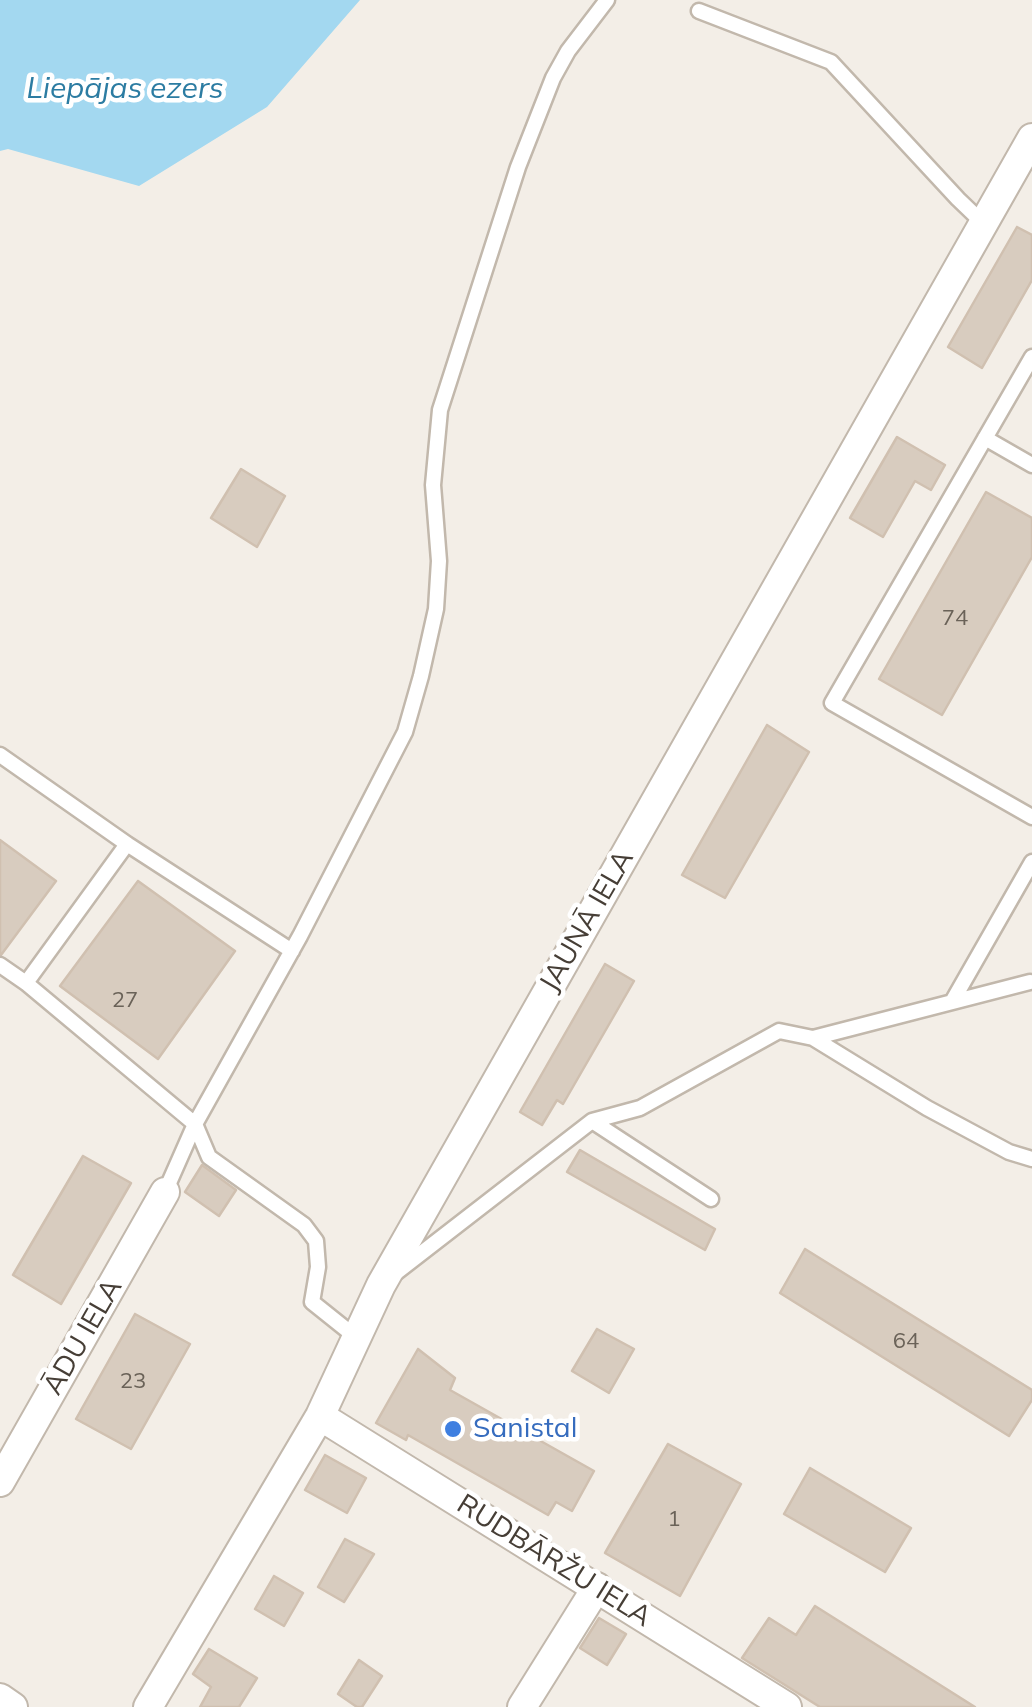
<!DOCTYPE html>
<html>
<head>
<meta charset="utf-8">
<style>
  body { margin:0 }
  canvas { display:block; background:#f3eee7 }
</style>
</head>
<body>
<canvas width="1032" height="1707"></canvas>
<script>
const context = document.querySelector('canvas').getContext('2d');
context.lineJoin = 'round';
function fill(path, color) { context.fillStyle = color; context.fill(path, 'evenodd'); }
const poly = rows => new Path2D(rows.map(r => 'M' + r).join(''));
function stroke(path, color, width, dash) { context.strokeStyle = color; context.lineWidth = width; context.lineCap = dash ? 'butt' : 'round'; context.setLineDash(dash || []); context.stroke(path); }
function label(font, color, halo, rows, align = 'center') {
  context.font = font + ' Mulish,sans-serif'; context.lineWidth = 9; context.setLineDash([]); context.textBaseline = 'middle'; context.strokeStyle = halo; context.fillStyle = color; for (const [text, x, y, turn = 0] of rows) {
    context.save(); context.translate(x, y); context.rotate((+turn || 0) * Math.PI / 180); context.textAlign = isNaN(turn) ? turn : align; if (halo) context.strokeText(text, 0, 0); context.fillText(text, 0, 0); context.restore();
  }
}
fill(poly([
  [0,0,360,0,267,107,139,186,8,149,0,151]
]), '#a3d8f0');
const building = poly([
  [1017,227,1032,235,1032,280,982,368,948,347,1017,227],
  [897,437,945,465,931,490,915,481,883,537,850,518,897,437],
  [241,469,285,496,257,547,211,518,241,469],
  [986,492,1032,518,1032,557,942,715,879,679,986,492],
  [767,725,809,752,725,898,682,875,767,725],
  [0,840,56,881,1,955,0,954,0,840],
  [138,881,235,951,158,1059,60,986,138,881],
  [605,964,634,981,563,1104,557,1100,542,1125,520,1112,605,964],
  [580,1150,715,1229,705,1250,567,1172,580,1150],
  [83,1156,131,1183,61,1304,13,1275,83,1156],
  [202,1165,236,1190,219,1216,185,1192,202,1165],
  [805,1249,1032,1390,1032,1400,1009,1436,780,1293,805,1249],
  [135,1314,190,1344,131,1449,76,1419,135,1314],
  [597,1329,634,1349,609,1393,572,1371,597,1329],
  [418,1349,455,1378,450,1390,594,1471,572,1511,556,1502,548,1515,408,1435,406,1440,376,1423,418,1349],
  [668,1444,741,1484,680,1596,605,1553,668,1444],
  [325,1455,366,1478,347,1513,305,1490,325,1455],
  [810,1468,911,1528,885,1572,784,1514,810,1468],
  [345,1539,374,1554,344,1602,318,1587,345,1539],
  [274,1576,303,1593,284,1626,255,1609,274,1576],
  [815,1606,975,1707,820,1707,742,1658,769,1618,796,1635,815,1606],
  [599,1618,626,1634,607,1665,580,1648,599,1618],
  [209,1649,257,1678,239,1707,200,1707,211,1687,193,1674,209,1649],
  [359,1660,382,1676,362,1707,357,1707,338,1694,359,1660]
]);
fill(building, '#d8ccbf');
stroke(building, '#d0c0b0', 2.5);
const lane = poly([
  [699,11,831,62,958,199,983,223],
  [1032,357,832,703,1032,817],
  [985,438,1032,465],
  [0,755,127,844,292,951],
  [0,965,26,983,195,1124,209,1157,304,1225,316,1241,318,1267,312,1302,357,1338],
  [26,983,127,844],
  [952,1002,1032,862],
  [813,1038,1030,982],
  [592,1121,711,1199],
  [165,1192,195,1124,300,936,405,732,421,676,436,609,439,561,433,485,440,410,518,167,553,78,568,51,607,0],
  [397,1272,592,1121,640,1108,779,1031,813,1038,927,1108,1009,1152,1032,1159]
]);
const street = poly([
  [320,1416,787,1707],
  [0,1482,165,1192],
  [0,1698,13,1707],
  [148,1707,320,1416,381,1285,1032,138],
  [522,1707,597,1587]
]);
stroke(lane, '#c2b8ac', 19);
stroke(street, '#c2b8ac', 32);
stroke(lane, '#fff', 14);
stroke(street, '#fff', 28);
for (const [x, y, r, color] of [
  [453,1429,10,"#3f7fe0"]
]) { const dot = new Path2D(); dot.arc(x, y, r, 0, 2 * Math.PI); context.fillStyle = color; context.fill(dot); stroke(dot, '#fff', 4); }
label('22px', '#6a6258', null, [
  ["74",955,618],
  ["27",125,1000],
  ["64",906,1341],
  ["23",133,1381],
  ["1",674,1519]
]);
label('28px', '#463e36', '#fff', [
  ["JAUNĀ IELA",587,921,-60],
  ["ĀDU IELA",83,1337,-60],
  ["RUDBĀRŽU IELA",554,1561,32]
]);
label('28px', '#366cbe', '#fff', [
  ["Sanistal",473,1429]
], 'left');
label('italic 30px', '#2c7ca2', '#fff', [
  ["Liepājas ezers",125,89]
]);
</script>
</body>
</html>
